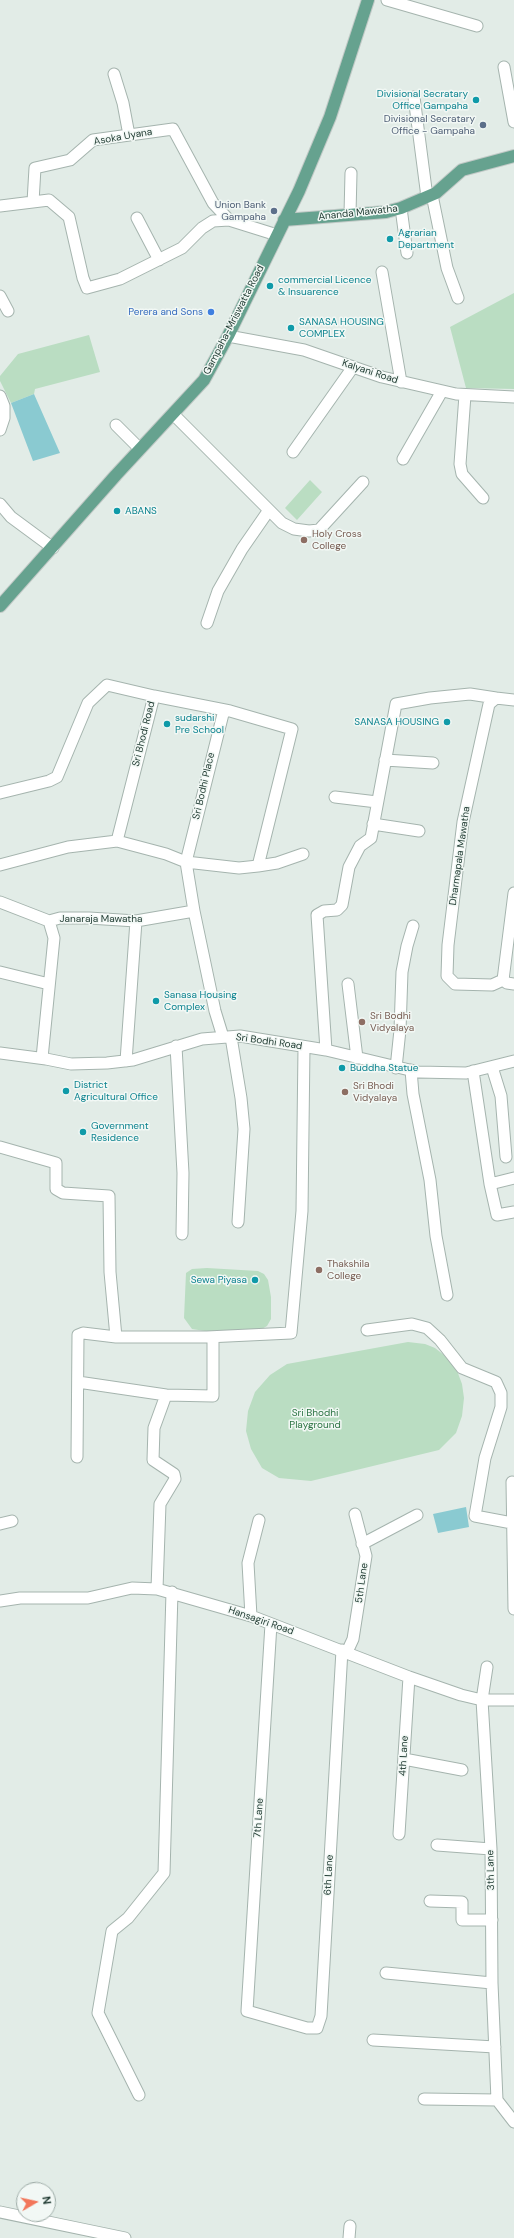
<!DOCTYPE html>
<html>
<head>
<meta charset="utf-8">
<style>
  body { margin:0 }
  #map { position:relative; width:514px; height:2238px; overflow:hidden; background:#e2ece7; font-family:"DM Sans",sans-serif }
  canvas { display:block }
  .north { position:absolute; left:16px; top:2182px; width:40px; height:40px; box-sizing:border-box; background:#f2f8f5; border:1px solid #9fada8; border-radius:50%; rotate:81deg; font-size:11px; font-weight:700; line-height:16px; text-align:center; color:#223d34 }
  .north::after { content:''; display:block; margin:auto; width:14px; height:18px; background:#f2765a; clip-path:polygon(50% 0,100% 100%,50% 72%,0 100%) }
</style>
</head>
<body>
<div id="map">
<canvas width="514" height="2238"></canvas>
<div class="north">N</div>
</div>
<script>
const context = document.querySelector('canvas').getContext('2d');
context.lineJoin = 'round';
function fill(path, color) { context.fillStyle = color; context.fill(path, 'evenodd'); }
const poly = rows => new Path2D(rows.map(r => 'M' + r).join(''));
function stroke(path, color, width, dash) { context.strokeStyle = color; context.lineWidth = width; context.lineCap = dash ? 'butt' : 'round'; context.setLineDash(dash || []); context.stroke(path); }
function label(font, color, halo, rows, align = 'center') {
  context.font = font + ' "DM Sans",sans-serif'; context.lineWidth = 3; context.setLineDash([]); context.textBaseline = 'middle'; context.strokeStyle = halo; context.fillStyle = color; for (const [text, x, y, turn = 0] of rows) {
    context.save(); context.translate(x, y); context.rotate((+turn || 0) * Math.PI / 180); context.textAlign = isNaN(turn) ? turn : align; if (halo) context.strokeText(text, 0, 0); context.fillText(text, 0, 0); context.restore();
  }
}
fill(poly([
  [514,293,514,389,466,388,450,327],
  [89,335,100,372,35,389,34,394,11,403,0,381,0,376,18,354],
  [310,480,322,492,297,520,285,508],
  [207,1268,258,1271,264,1274,268,1280,271,1297,271,1319,267,1326,260,1330,211,1332,192,1329,184,1318,186,1273,192,1269],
  [408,1342,425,1344,435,1348,449,1359,456,1368,462,1384,464,1398,462,1416,456,1433,439,1450,311,1481,279,1478,262,1468,251,1449,246,1431,248,1411,255,1392,270,1375,287,1364]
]), '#baddc2');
fill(poly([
  [34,394,60,453,33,461,11,403],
  [466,1507,469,1527,438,1533,433,1514]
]), '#8acad1');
const minor = poly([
  [387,0,477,26],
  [504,67,514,122],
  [114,74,123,103,129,135],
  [414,97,427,197],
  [432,195,447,268,458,298],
  [33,202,35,168,70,160,93,140,173,129,213,203,229,220,277,235],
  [0,206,49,200,69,217,83,278,87,288,120,279,182,248,202,228,213,221,229,220],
  [401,208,407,253],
  [350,214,351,173],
  [137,218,159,260],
  [382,272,401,382],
  [0,296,8,311],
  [228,336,304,350,382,377,456,394,514,397],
  [465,395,460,464,462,474,483,498],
  [0,396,4,406,4,418,0,430],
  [173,414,269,510],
  [116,425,140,449],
  [293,452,353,367],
  [403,459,442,391],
  [0,504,11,517,53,548],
  [207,623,218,591,242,549,269,510,282,523,294,529,309,531,319,530,363,482],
  [154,696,230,711,292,729,258,866,239,868,186,862,224,710],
  [385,760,433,763],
  [0,793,49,781,57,777,88,703,107,685,154,696,117,841,68,847,0,865],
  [335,797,377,802],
  [373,824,419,831],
  [117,841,166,854,186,862,194,911],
  [258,866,277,863,303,854],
  [514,893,503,980,507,983,514,984],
  [0,902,49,921,60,918,89,918,136,921,194,911,215,1011,223,1037],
  [0,972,49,984],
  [503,980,492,985,455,984,447,976,448,945,463,822,489,704,496,698,514,700],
  [348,984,357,1058],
  [231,1037,241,1098,244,1129,238,1222],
  [176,1046,183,1173,182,1234],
  [326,1050,317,915,324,911,337,910,342,905,349,867,360,846,371,838,396,704,430,698,470,694,496,698],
  [0,1053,46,1059,71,1064,107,1063,133,1060,202,1039,240,1036,326,1050,418,1072,466,1073,514,1061],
  [42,1058,54,938,49,921],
  [126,1061,136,921],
  [492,1067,501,1096,506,1157],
  [396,1068,400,1030,402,972,407,946,413,926],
  [411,1070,413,1094,430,1180,436,1236,447,1295],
  [473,1071,490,1184,497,1215,514,1212],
  [0,1147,56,1163,56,1189,63,1193,109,1196,110,1272,116,1337],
  [490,1184,514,1178],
  [367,1330,412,1324,427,1328,440,1340,462,1368,496,1382,501,1393,501,1407,485,1458,475,1516,512,1523],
  [78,1382,166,1395],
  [77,1457,78,1335,83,1333,116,1337,207,1337,291,1333,302,1211,304,1047],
  [512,1482,514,1609],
  [0,1524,12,1521],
  [362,1544,417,1515],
  [157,1589,160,1504,175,1479,174,1474,153,1460,154,1428,166,1395,213,1396,213,1337],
  [0,1601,20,1598,88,1598,132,1588,157,1589,251,1616,409,1677,461,1695,482,1700,514,1700],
  [251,1616,248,1563,259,1520],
  [271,1624,247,2011,307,2028,317,2028,321,2016,342,1650],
  [347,1652,353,1639,366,1556,355,1514],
  [487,1667,482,1700,491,1849,492,1983,497,2100,514,2122],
  [404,1759,462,1770],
  [399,1834,409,1677],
  [437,1845,491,1849],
  [430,1901,462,1902,462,1920,492,1920],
  [386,1973,492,1983],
  [373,2040,495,2047],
  [139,2095,98,2013,112,1931,128,1918,164,1873,172,1592],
  [424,2099,497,2100],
  [0,2212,125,2238],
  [349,2238,350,2226]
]);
const major = poly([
  [284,220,386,212,401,208,436,193,462,170,514,156],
  [0,606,116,475,204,380,228,336,299,191,330,117,368,0]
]);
stroke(minor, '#a5b4ae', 13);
stroke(major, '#c1c9c6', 14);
stroke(minor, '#fff', 11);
stroke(major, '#66a28f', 12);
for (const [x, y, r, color] of [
  [476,100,4,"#0f9aa8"],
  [483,125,4,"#5c6f8a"],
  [274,211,4,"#5c6f8a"],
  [390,239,4,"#0f9aa8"],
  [270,286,4,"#0f9aa8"],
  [211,312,4,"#3f7fe0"],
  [291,328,4,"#0f9aa8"],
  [117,511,4,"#0f9aa8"],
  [304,540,4,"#8d6e63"],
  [447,722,4,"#0f9aa8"],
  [167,724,4,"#0f9aa8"],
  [156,1001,4,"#0f9aa8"],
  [362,1022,4,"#8d6e63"],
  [342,1068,4,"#0f9aa8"],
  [66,1091,4,"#0f9aa8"],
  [345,1092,4,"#8d6e63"],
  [83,1132,4,"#0f9aa8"],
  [319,1270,4,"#8d6e63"],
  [255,1280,4,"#0f9aa8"]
]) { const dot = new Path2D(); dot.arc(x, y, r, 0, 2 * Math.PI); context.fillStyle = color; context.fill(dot); stroke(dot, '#f2f8f5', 1.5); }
label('10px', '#0d838f', '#f2f8f5', [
  ["Divisional Secratary",468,94,"right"],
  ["Office Gampaha",468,106,"right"],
  ["Agrarian",398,233],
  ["Department",398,245],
  ["commercial Licence",278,280],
  ["& Insuarence",278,292],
  ["SANASA HOUSING",299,322],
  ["COMPLEX",299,334],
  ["ABANS",125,511],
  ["sudarshi",175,718],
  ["Pre School",175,730],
  ["SANASA HOUSING",439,722,"right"],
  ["Sanasa Housing",164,995],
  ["Complex",164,1007],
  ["Buddha Statue",350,1068],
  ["District",74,1085],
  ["Agricultural Office",74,1097],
  ["Government",91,1126],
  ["Residence",91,1138],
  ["Sewa Piyasa",247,1280,"right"]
], 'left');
label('10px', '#4e5e75', '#f2f8f5', [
  ["Divisional Secratary",475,119],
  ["Office - Gampaha",475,131],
  ["Union Bank",266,205],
  ["Gampaha",266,217]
], 'right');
label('10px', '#223d34', '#f2f8f5', [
  ["Asoka Uyana",123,137,-10],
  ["Ananda Mawatha",358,213,-6],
  ["Gampaha-Mriswatta Road",234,320,-63],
  ["Kalyani Road",370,372,18],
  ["Sri Bhodi Road",144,734,-76],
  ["Sri Bodhi Place",204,786,-77],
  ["Dharmapala Mawatha",460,856,-82],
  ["Janaraja Mawatha",101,919],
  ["Sri Bodhi Road",269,1042,8],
  ["5th Lane",362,1583,-82],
  ["Hansagiri Road",261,1621,19],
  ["4th Lane",404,1756,-87],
  ["7th Lane",259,1818,-86],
  ["3th Lane",491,1870,-91],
  ["6th Lane",329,1875,-87]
]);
label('10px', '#366cbe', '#f2f8f5', [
  ["Perera and Sons",203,312]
], 'right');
label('10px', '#785e54', '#f2f8f5', [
  ["Holy Cross",312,534],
  ["College",312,546],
  ["Sri Bodhi",370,1016],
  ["Vidyalaya",370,1028],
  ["Sri Bhodi",353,1086],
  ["Vidyalaya",353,1098],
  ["Thakshila",327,1264],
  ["College",327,1276]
], 'left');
label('10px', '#2c7443', '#f2f8f5', [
  ["Sri Bhodhi",315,1413],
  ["Playground",315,1425]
]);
</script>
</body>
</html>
